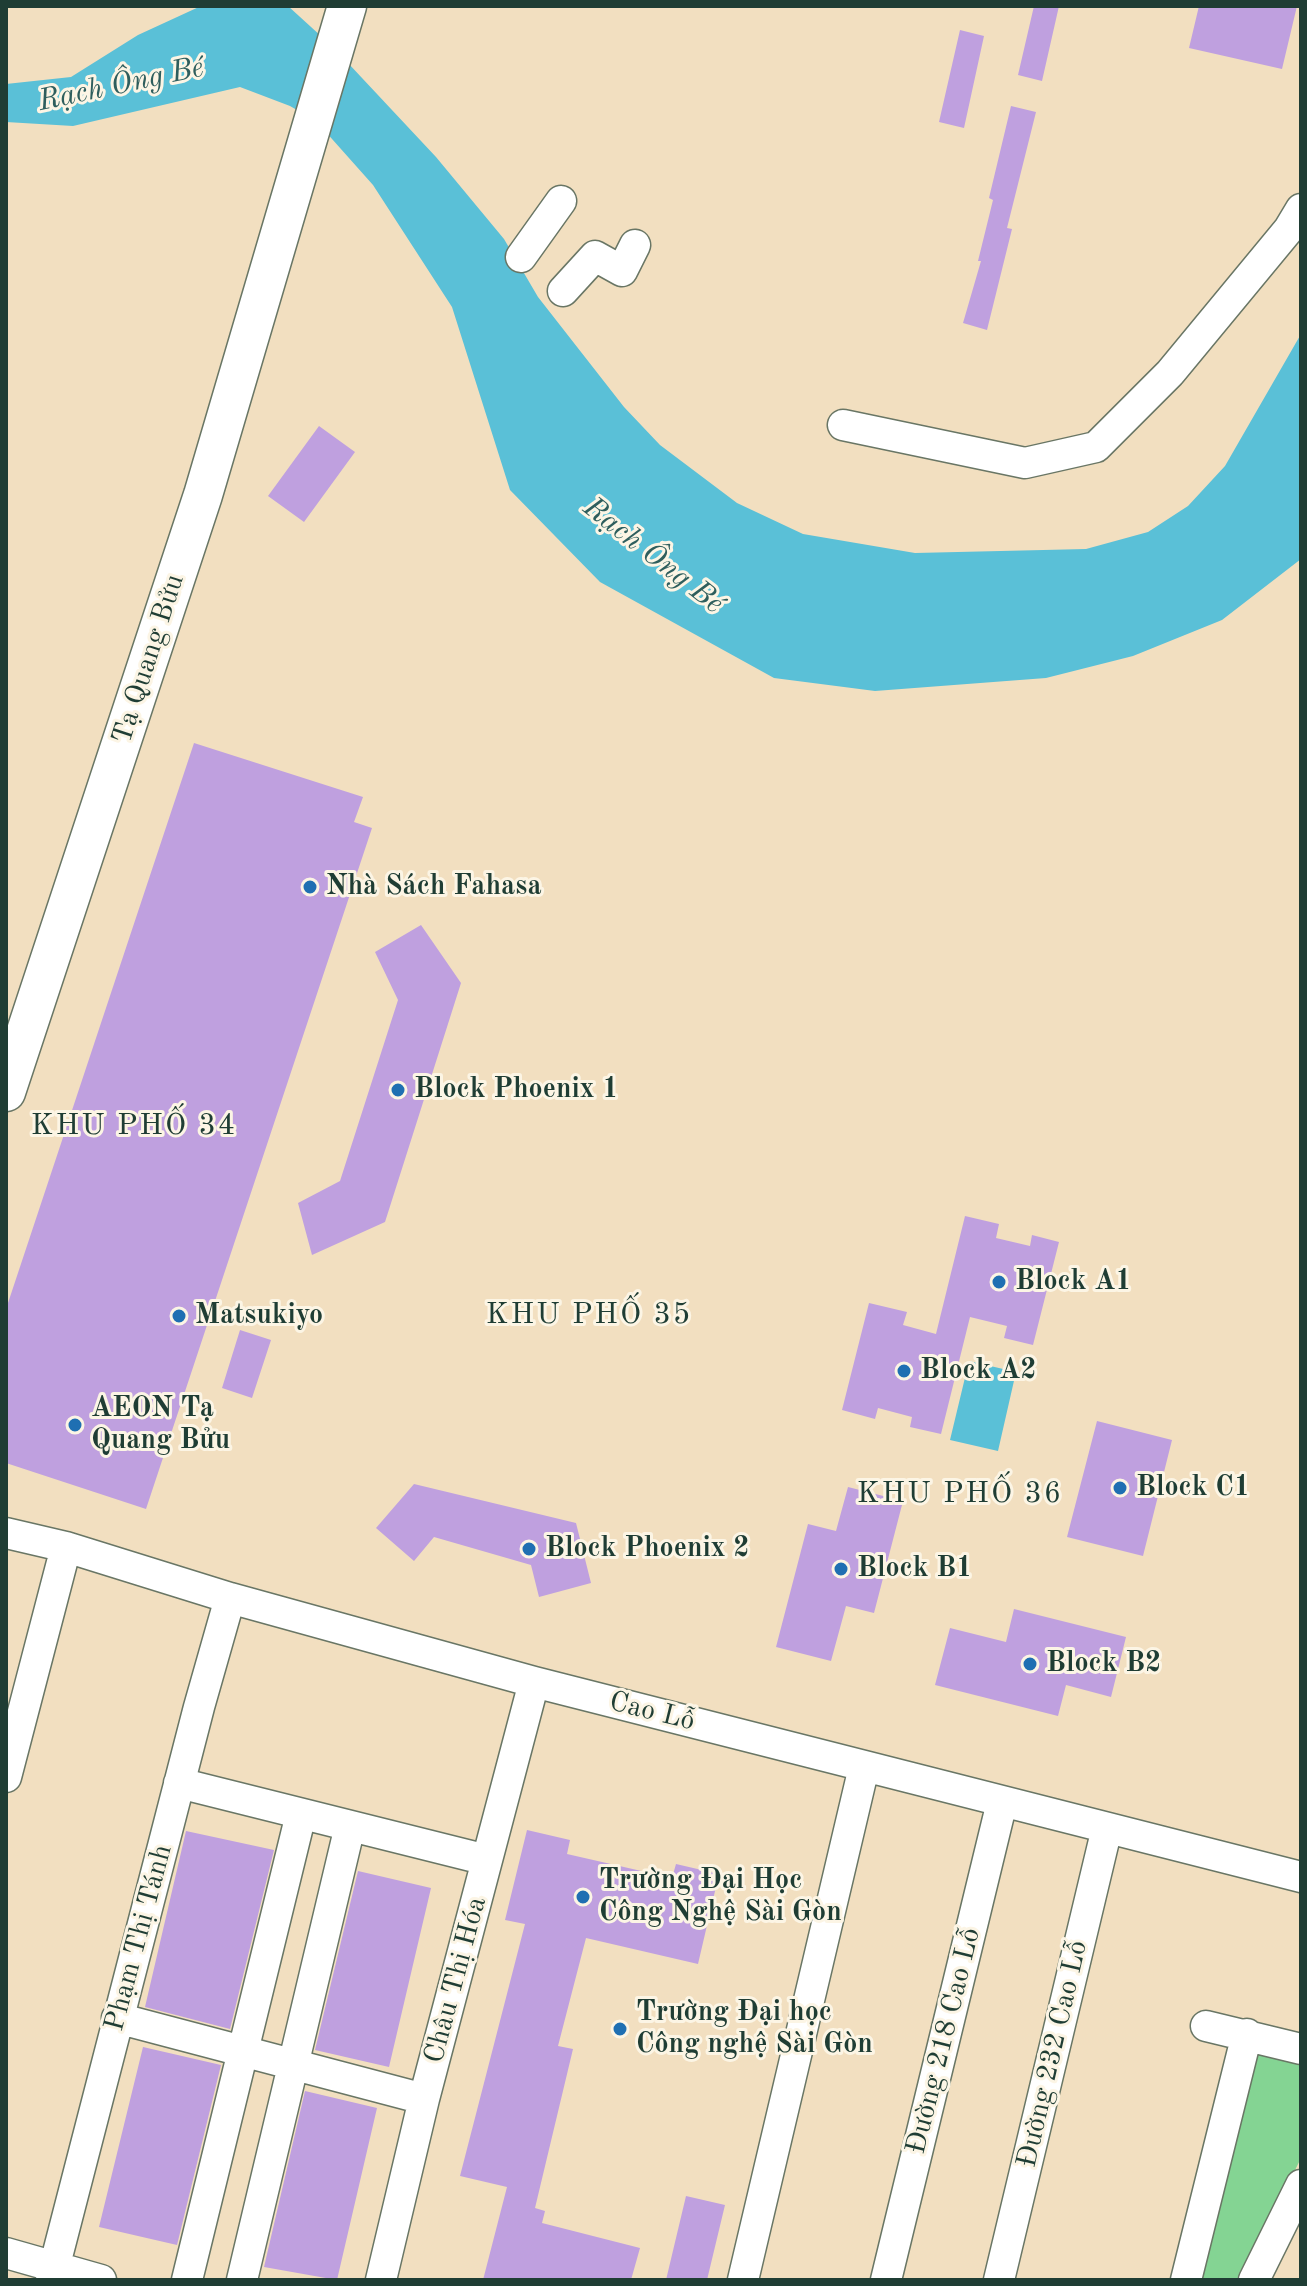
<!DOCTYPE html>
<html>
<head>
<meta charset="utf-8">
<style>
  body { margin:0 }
  #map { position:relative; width:1307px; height:2286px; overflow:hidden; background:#f2dfc0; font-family:"Old Standard TT",serif }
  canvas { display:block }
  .frame { position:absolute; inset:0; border:8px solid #1f3d34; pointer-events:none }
</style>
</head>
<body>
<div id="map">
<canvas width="1307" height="2286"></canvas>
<div class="frame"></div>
</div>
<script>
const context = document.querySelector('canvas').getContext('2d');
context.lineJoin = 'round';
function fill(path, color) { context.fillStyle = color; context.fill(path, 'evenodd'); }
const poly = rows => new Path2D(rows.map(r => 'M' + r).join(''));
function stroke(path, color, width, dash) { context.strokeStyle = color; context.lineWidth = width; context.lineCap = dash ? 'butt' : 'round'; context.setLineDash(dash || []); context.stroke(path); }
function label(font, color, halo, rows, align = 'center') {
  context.font = font + ' "Old Standard TT",serif'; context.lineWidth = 6; context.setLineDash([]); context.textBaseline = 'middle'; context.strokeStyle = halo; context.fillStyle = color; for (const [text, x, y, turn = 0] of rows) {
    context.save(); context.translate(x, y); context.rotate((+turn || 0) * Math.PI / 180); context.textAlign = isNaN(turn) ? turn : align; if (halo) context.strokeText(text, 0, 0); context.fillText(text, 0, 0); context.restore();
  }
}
fill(poly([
  [1251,2044,1301,2054,1301,2158,1241,2280,1196,2280]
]), '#84d493');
fill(poly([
  [201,6,288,6,333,47,436,157,504,239,538,297,624,407,660,445,737,503,803,534,915,553,1086,549,1148,532,1188,506,1225,466,1301,334,1301,559,1222,620,1133,656,1046,678,875,691,774,678,600,582,510,490,452,307,373,185,316,121,290,106,240,87,73,126,6,122,6,84,71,77,138,35],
  [969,1361,1016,1372,998,1451,950,1440]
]), '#5ac0d7');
fill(poly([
  [1034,6,1059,6,1042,81,1018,75],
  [1199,6,1297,6,1282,69,1189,48],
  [960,30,984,36,964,128,939,122],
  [1011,106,1036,112,1007,228,1012,229,987,330,963,323,981,261,978,261,993,200,989,198],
  [319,426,355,452,304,522,268,496],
  [194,743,363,797,354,822,372,828,146,1509,6,1463,6,1309],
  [421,925,461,983,385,1222,312,1255,298,1203,340,1181,398,1000,375,952],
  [965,1216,999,1224,996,1238,1030,1246,1032,1235,1059,1242,1033,1345,1004,1338,1007,1326,970,1317,941,1434,910,1427,912,1417,878,1408,875,1419,842,1410,869,1303,907,1312,903,1325,936,1334],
  [240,1330,271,1340,252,1398,222,1388],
  [1097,1421,1172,1440,1143,1556,1067,1537],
  [414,1484,576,1523,591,1583,539,1597,531,1565,434,1537,414,1561,376,1528],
  [848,1487,903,1501,874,1613,846,1606,831,1661,776,1647,808,1524,836,1531],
  [1014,1609,1126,1637,1111,1697,1066,1685,1058,1716,935,1685,950,1628,1006,1642],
  [527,1830,570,1840,567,1854,672,1878,676,1864,719,1874,698,1964,586,1938,558,2046,573,2049,535,2208,545,2211,542,2223,640,2248,631,2280,483,2280,507,2187,460,2176,525,1924,505,1920],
  [186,1831,274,1850,230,2029,145,2007],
  [358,1871,431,1888,389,2067,315,2050],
  [143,2047,221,2065,177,2245,99,2227],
  [305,2091,377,2108,337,2280,264,2267],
  [686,2196,725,2205,707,2280,666,2280]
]), '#bfa0df');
const minor = poly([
  [521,257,561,201],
  [563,291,595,256,622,271,635,245],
  [843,425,1025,463,1096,447,1170,373,1289,229,1301,209],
  [6,1533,66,1547,230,1598,534,1682,1301,1877],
  [6,1777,66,1547],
  [179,1783,487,1860],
  [117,2018,424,2099],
  [1206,2026,1301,2049],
  [6,2253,101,2280],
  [51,2280,199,1707,230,1598],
  [187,2280,301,1814],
  [242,2280,350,1826],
  [381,2280,424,2099,534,1682],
  [743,2280,864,1767],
  [886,2280,1002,1802],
  [999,2280,1107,1828],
  [1186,2280,1247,2034],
  [1254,2280,1301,2185]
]);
const major = poly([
  [6,1092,203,495,347,6]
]);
stroke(minor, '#697665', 33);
stroke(major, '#697665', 41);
stroke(minor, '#fff', 30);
stroke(major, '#fff', 38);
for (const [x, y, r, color] of [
  [310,887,8,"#1f6fb2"],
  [398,1090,8,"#1f6fb2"],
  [999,1282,8,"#1f6fb2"],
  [179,1316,8,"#1f6fb2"],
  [904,1371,8,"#1f6fb2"],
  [75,1425,8,"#1f6fb2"],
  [1120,1488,8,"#1f6fb2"],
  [529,1549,8,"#1f6fb2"],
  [841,1569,8,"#1f6fb2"],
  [1030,1664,8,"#1f6fb2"],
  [583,1897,8,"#1f6fb2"],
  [620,2029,8,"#1f6fb2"]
]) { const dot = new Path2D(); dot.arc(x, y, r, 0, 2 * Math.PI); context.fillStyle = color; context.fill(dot); stroke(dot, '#fcf5e5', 3); }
label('28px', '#1f3d34', '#fcf5e5', [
  ["Tạ Quang Bửu",149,659,-72],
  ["Cao Lỗ",652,1712,14],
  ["Phạm Thị Tánh",139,1938,-75],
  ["Châu Thị Hóa",456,1980,-75],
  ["Đường 218 Cao Lỗ",944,2041,-76],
  ["Đường 232 Cao Lỗ",1053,2054,-77]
]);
label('bold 28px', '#1f3d34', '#fcf5e5', [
  ["Nhà Sách Fahasa",326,887],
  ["Block Phoenix 1",414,1090],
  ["Block A1",1015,1282],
  ["Matsukiyo",195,1316],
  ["Block A2",920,1371],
  ["AEON Tạ",91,1409],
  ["Quang Bửu",91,1441],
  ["Block C1",1136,1488],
  ["Block Phoenix 2",545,1549],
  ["Block B1",857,1569],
  ["Block B2",1046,1664],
  ["Trường Đại Học",599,1881],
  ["Công Nghệ Sài Gòn",599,1913],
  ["Trường Đại học",636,2013],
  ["Công nghệ Sài Gòn",636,2045]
], 'left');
label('italic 30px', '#2e5e5d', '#fcf5e5', [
  ["Rạch Ông Bé",121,85,-12],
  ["Rạch Ông Bé",653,556,38]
]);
context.letterSpacing = '2px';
label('30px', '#1f3d34', '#fcf5e5', [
  ["KHU PHỐ 34",134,1126],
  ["KHU PHỐ 35",589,1315],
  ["KHU PHỐ 36",960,1494]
]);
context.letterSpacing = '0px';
</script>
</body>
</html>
